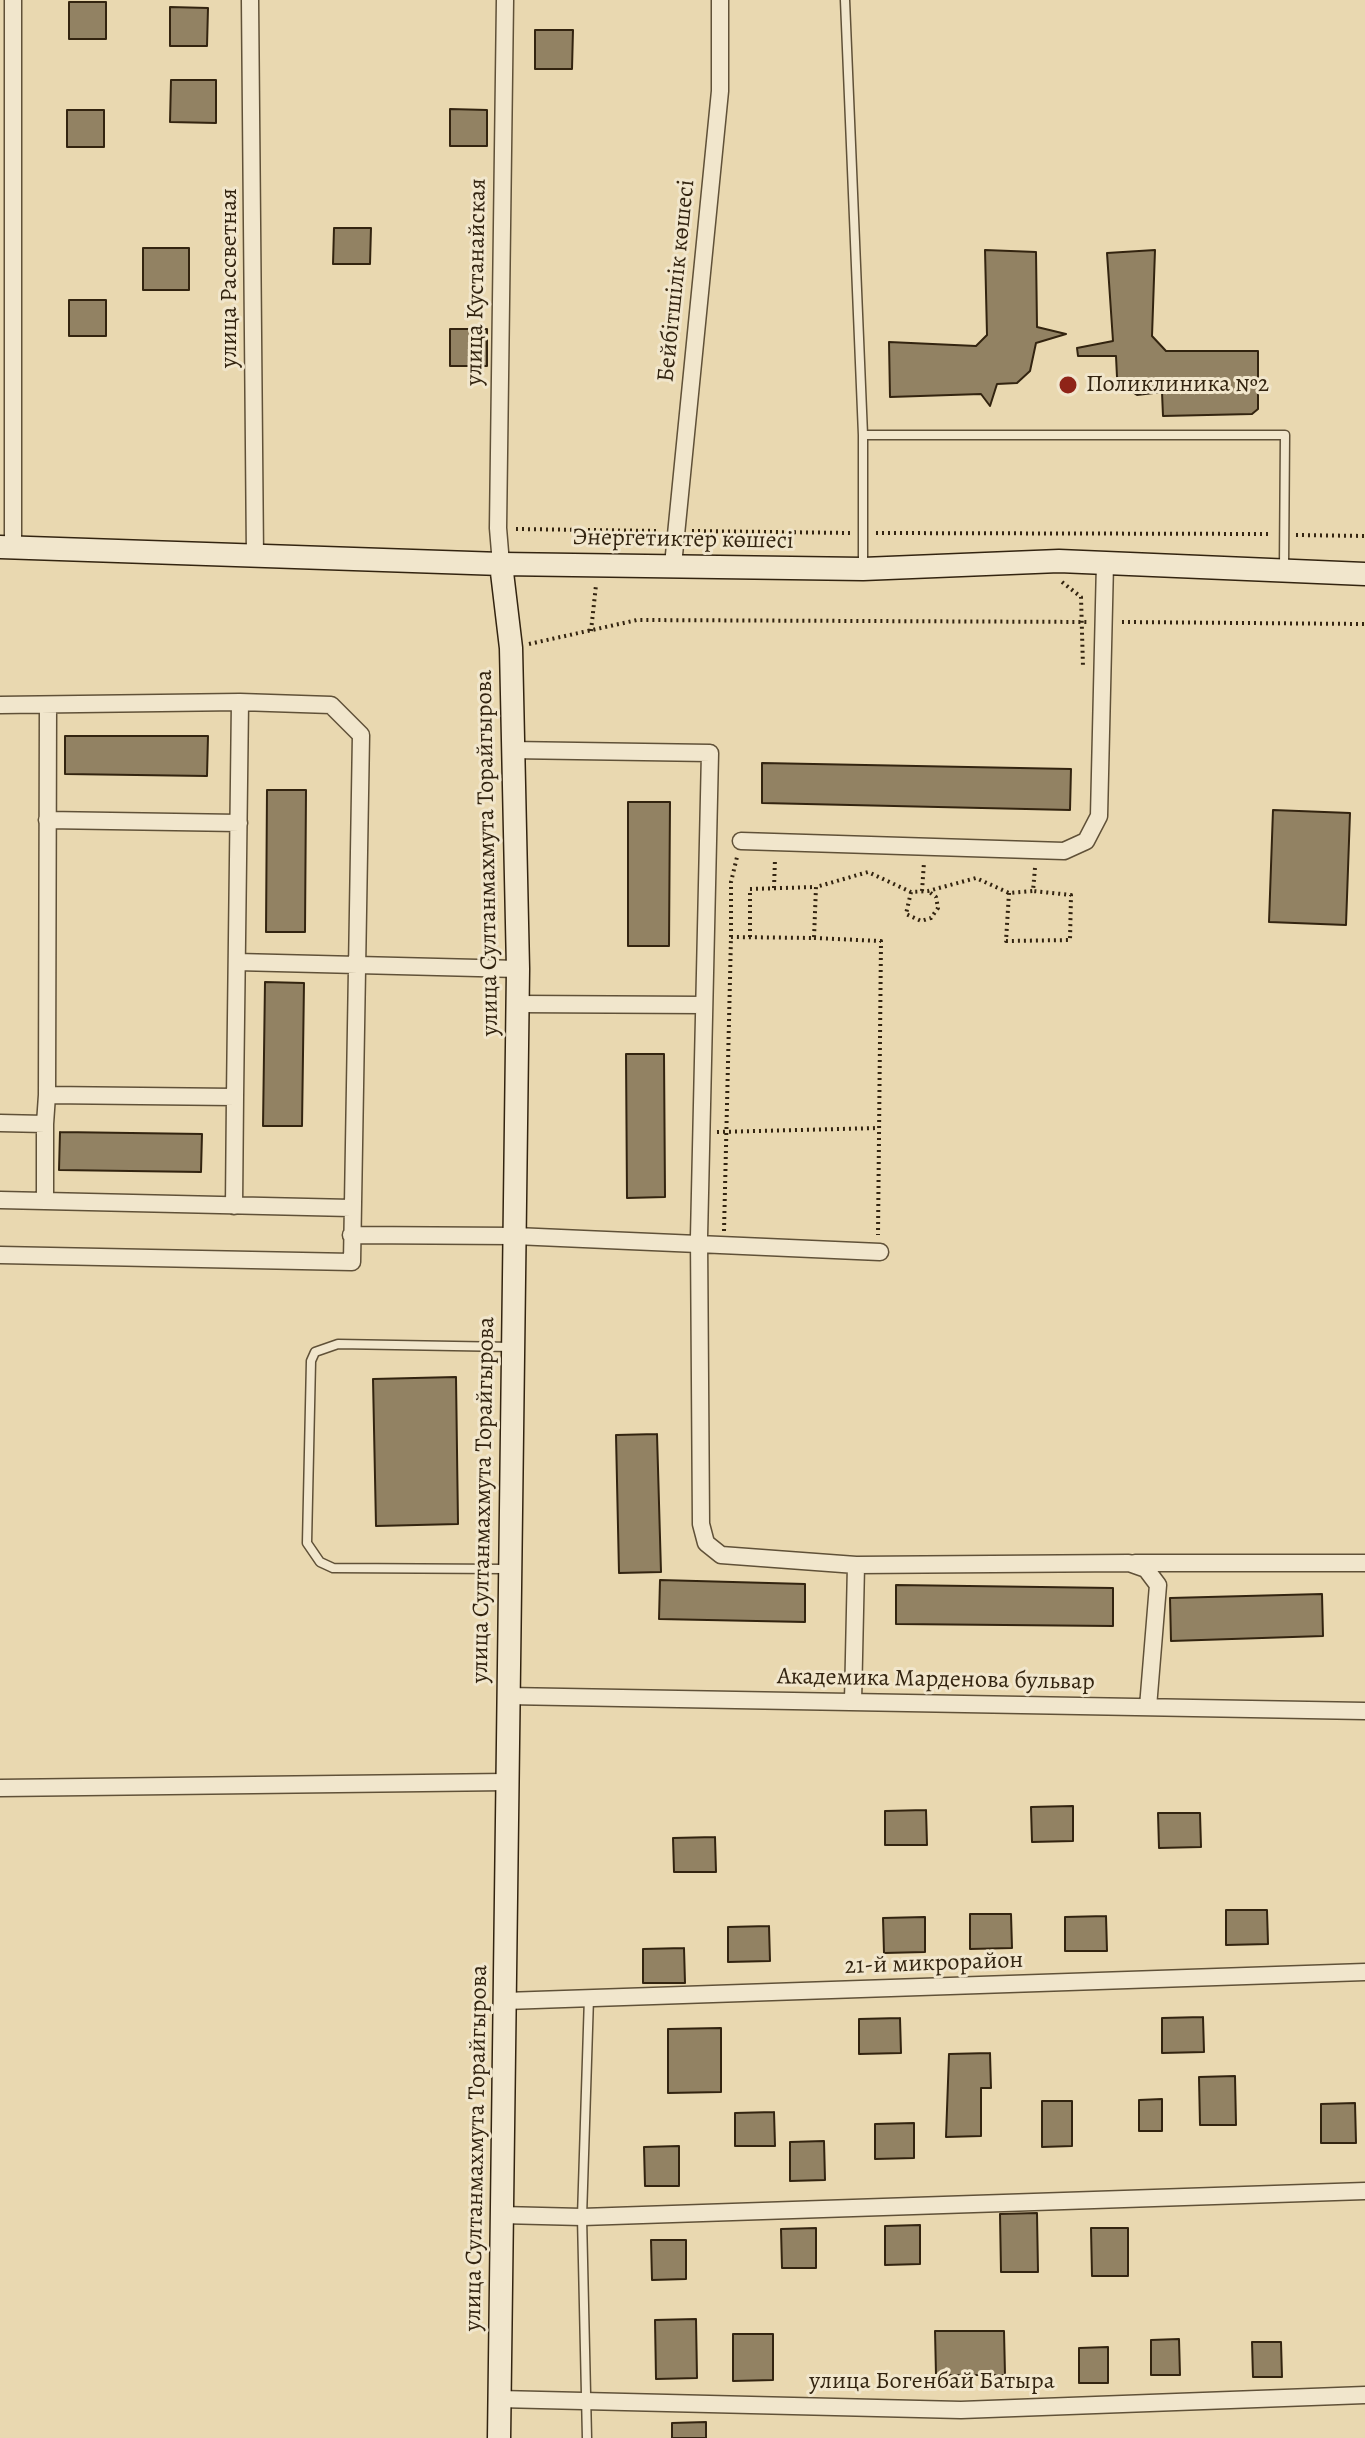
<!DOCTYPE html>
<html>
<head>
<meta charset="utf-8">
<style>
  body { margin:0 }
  canvas { display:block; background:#e9d8b0 }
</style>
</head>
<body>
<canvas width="1365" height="2438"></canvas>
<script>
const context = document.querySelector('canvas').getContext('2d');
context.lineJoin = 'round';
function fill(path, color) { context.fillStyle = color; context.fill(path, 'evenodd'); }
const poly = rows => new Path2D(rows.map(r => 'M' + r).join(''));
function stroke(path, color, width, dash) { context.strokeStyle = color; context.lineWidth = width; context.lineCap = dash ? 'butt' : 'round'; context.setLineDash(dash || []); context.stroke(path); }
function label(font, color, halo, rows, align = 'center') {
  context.font = font + ' Alegreya,serif'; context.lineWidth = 6; context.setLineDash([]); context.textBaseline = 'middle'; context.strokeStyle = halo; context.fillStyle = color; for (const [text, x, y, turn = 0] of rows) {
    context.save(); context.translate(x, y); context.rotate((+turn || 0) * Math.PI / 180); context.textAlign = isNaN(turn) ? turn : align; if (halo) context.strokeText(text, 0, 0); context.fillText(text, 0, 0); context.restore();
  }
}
const building = poly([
  [69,2,106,2,106,39,69,39,69,2],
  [170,7,208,8,207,46,170,46,170,7],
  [535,30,573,30,572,69,535,69,535,30],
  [171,80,216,80,216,123,170,122,171,80],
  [450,109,487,110,487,146,450,146,450,109],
  [67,110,104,110,104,147,67,147,67,110],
  [334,228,371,228,370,264,333,264,334,228],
  [143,248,189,248,189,290,143,290,143,248],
  [985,250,1036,252,1037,327,1066,334,1036,343,1030,371,1017,383,997,384,990,406,981,394,890,397,889,342,976,346,987,335,985,250],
  [1155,250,1152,336,1166,351,1258,351,1258,409,1252,414,1163,416,1162,392,1137,395,1126,388,1117,377,1116,356,1078,356,1077,348,1113,341,1107,253,1155,250],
  [69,300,106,300,106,336,69,336,69,300],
  [450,329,487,329,487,366,450,366,450,329],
  [65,736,208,736,207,776,65,774,65,736],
  [762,763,1071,769,1070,810,762,803,762,763],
  [267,790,306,790,305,932,266,932,267,790],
  [628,802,670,802,669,946,628,946,628,802],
  [1273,810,1350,813,1346,925,1269,922,1273,810],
  [265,982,304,983,302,1126,263,1126,265,982],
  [626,1054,664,1054,665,1197,627,1198,626,1054],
  [60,1132,202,1134,201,1172,59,1170,60,1132],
  [456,1377,458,1524,376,1526,373,1379,456,1377],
  [657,1434,661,1572,619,1573,616,1435,657,1434],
  [660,1580,805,1584,805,1622,659,1619,660,1580],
  [896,1585,1113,1588,1113,1626,896,1624,896,1585],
  [1322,1594,1323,1636,1171,1641,1170,1598,1322,1594],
  [1073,1806,1073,1841,1032,1842,1031,1807,1073,1806],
  [926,1810,927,1845,885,1845,885,1811,926,1810],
  [1158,1813,1200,1813,1201,1847,1159,1848,1158,1813],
  [715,1837,716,1872,674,1872,673,1838,715,1837],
  [1226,1910,1267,1910,1268,1944,1226,1945,1226,1910],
  [970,1914,1011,1914,1012,1948,970,1949,970,1914],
  [1106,1916,1107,1951,1065,1951,1065,1917,1106,1916],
  [925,1917,925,1952,884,1953,883,1918,925,1917],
  [769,1926,770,1961,728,1962,728,1927,769,1926],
  [684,1948,685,1983,643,1983,643,1949,684,1948],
  [1203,2017,1204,2052,1162,2053,1162,2018,1203,2017],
  [900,2018,901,2053,859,2054,859,2019,900,2018],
  [721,2028,721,2092,668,2093,668,2029,721,2028],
  [990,2053,991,2088,981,2088,981,2136,946,2137,949,2054,990,2053],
  [1235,2076,1236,2125,1200,2125,1199,2077,1235,2076],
  [1162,2099,1162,2131,1139,2131,1139,2100,1162,2099],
  [1042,2101,1072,2101,1072,2146,1042,2147,1042,2101],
  [1355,2103,1356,2143,1321,2143,1321,2104,1355,2103],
  [774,2112,775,2146,735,2146,735,2113,774,2112],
  [914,2123,914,2158,875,2159,875,2124,914,2123],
  [824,2141,825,2180,790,2181,790,2142,824,2141],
  [679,2146,679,2186,645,2186,644,2147,679,2146],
  [1037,2213,1038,2272,1001,2272,1000,2214,1037,2213],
  [920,2225,920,2264,885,2265,885,2226,920,2225],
  [816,2228,816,2268,782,2268,781,2229,816,2228],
  [1091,2228,1128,2228,1128,2276,1092,2276,1091,2228],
  [651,2240,686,2240,686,2279,652,2280,651,2240],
  [696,2319,697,2378,656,2379,655,2320,696,2319],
  [935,2331,1004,2331,1005,2375,936,2375,935,2331],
  [733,2334,773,2334,773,2380,733,2381,733,2334],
  [1179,2339,1180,2375,1151,2375,1151,2340,1179,2339],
  [1252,2342,1281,2342,1282,2377,1253,2377,1252,2342],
  [1108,2347,1108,2383,1079,2383,1079,2348,1108,2347],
  [706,2422,706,2438,672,2438,672,2423,706,2422]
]);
fill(building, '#928263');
stroke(building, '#332410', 2);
const service = poly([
  [845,0,863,435],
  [863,568,863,435,1285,435,1284,567],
  [507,1569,333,1568,320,1562,307,1543,311,1361,315,1352,338,1344,512,1347],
  [587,2438,582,2217,589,1997]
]);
const minor = poly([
  [13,0,13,547],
  [250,0,255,557],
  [501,564,498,528,505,0],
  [673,565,720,91,720,0],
  [0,705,240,702,331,705,361,735,352,1262,0,1255],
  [48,705,47,1095,235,1097,234,1206],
  [511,750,710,753,699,1237,701,1524,706,1543,721,1555,856,1565,1129,1563,1146,1569,1158,1585,1148,1707],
  [47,820,239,823],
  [741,841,1064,851,1086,841,1099,816,1105,563],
  [237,962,518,969],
  [518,1004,704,1005],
  [235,1097,240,702],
  [0,1123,45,1124,47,1095],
  [45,1124,45,1201,351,1208],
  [0,1200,45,1201],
  [351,1235,515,1236,880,1252],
  [1135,1563,1365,1563],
  [507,1696,1365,1711],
  [853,1702,856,1565],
  [0,1788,507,1782],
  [505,2001,1365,1972],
  [501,2215,582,2217,1365,2191],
  [499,2399,961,2410,1365,2395]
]);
const secondary = poly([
  [0,547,501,564,863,569,1059,561,1365,574],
  [499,2438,518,969,511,648,501,564]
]);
stroke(service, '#605138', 11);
stroke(minor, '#605138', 19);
stroke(secondary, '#332410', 25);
stroke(poly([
  [516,529,659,531],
  [692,531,851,533],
  [876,533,1271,534],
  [1296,535,1365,536],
  [1062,582,1081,597,1083,667],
  [1122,622,1365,624],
  [591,631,596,585],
  [529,644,637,620,1089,622],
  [774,888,775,859],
  [922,891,924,862],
  [911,892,906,914,921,921,931,918,938,908,936,897,928,891],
  [1009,893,1006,941,1070,940,1071,895,1033,891],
  [731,937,731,882,737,857],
  [750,937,750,889,816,887],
  [814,938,881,941,878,1235],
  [717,1132,879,1128],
  [724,1231,731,937,814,938,816,887,868,872,911,892,928,891,976,878,1009,893,1033,891,1035,868]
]), '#332410', 4, [2, 4]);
stroke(service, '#f1e6cc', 8);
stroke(minor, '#f1e6cc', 16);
stroke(secondary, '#f1e6cc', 22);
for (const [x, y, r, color] of [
  [1068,385,10,"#8f2418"]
]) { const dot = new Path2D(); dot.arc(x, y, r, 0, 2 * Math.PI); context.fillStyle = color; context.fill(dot); stroke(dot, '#f1e6cc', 3); }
label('24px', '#332410', '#f1e6cc', [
  ["улица Рассветная",230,278,-90],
  ["Бейбітшілік көшесі",677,281,-84],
  ["улица Кустанайская",477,282,-89],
  ["Энергетиктер көшесі",683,540,1],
  ["улица Султанмахмута Торайгырова",488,853,-91],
  ["улица Султанмахмута Торайгырова",484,1500,-89],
  ["Академика Марденова бульвар",936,1680,1],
  ["21-й микрорайон",934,1964,-2],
  ["улица Султанмахмута Торайгырова",477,2148,-89],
  ["улица Богенбай Батыра",932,2382]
]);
label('24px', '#332410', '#f1e6cc', [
  ["Поликлиника №2",1086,385]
], 'left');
</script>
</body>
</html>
